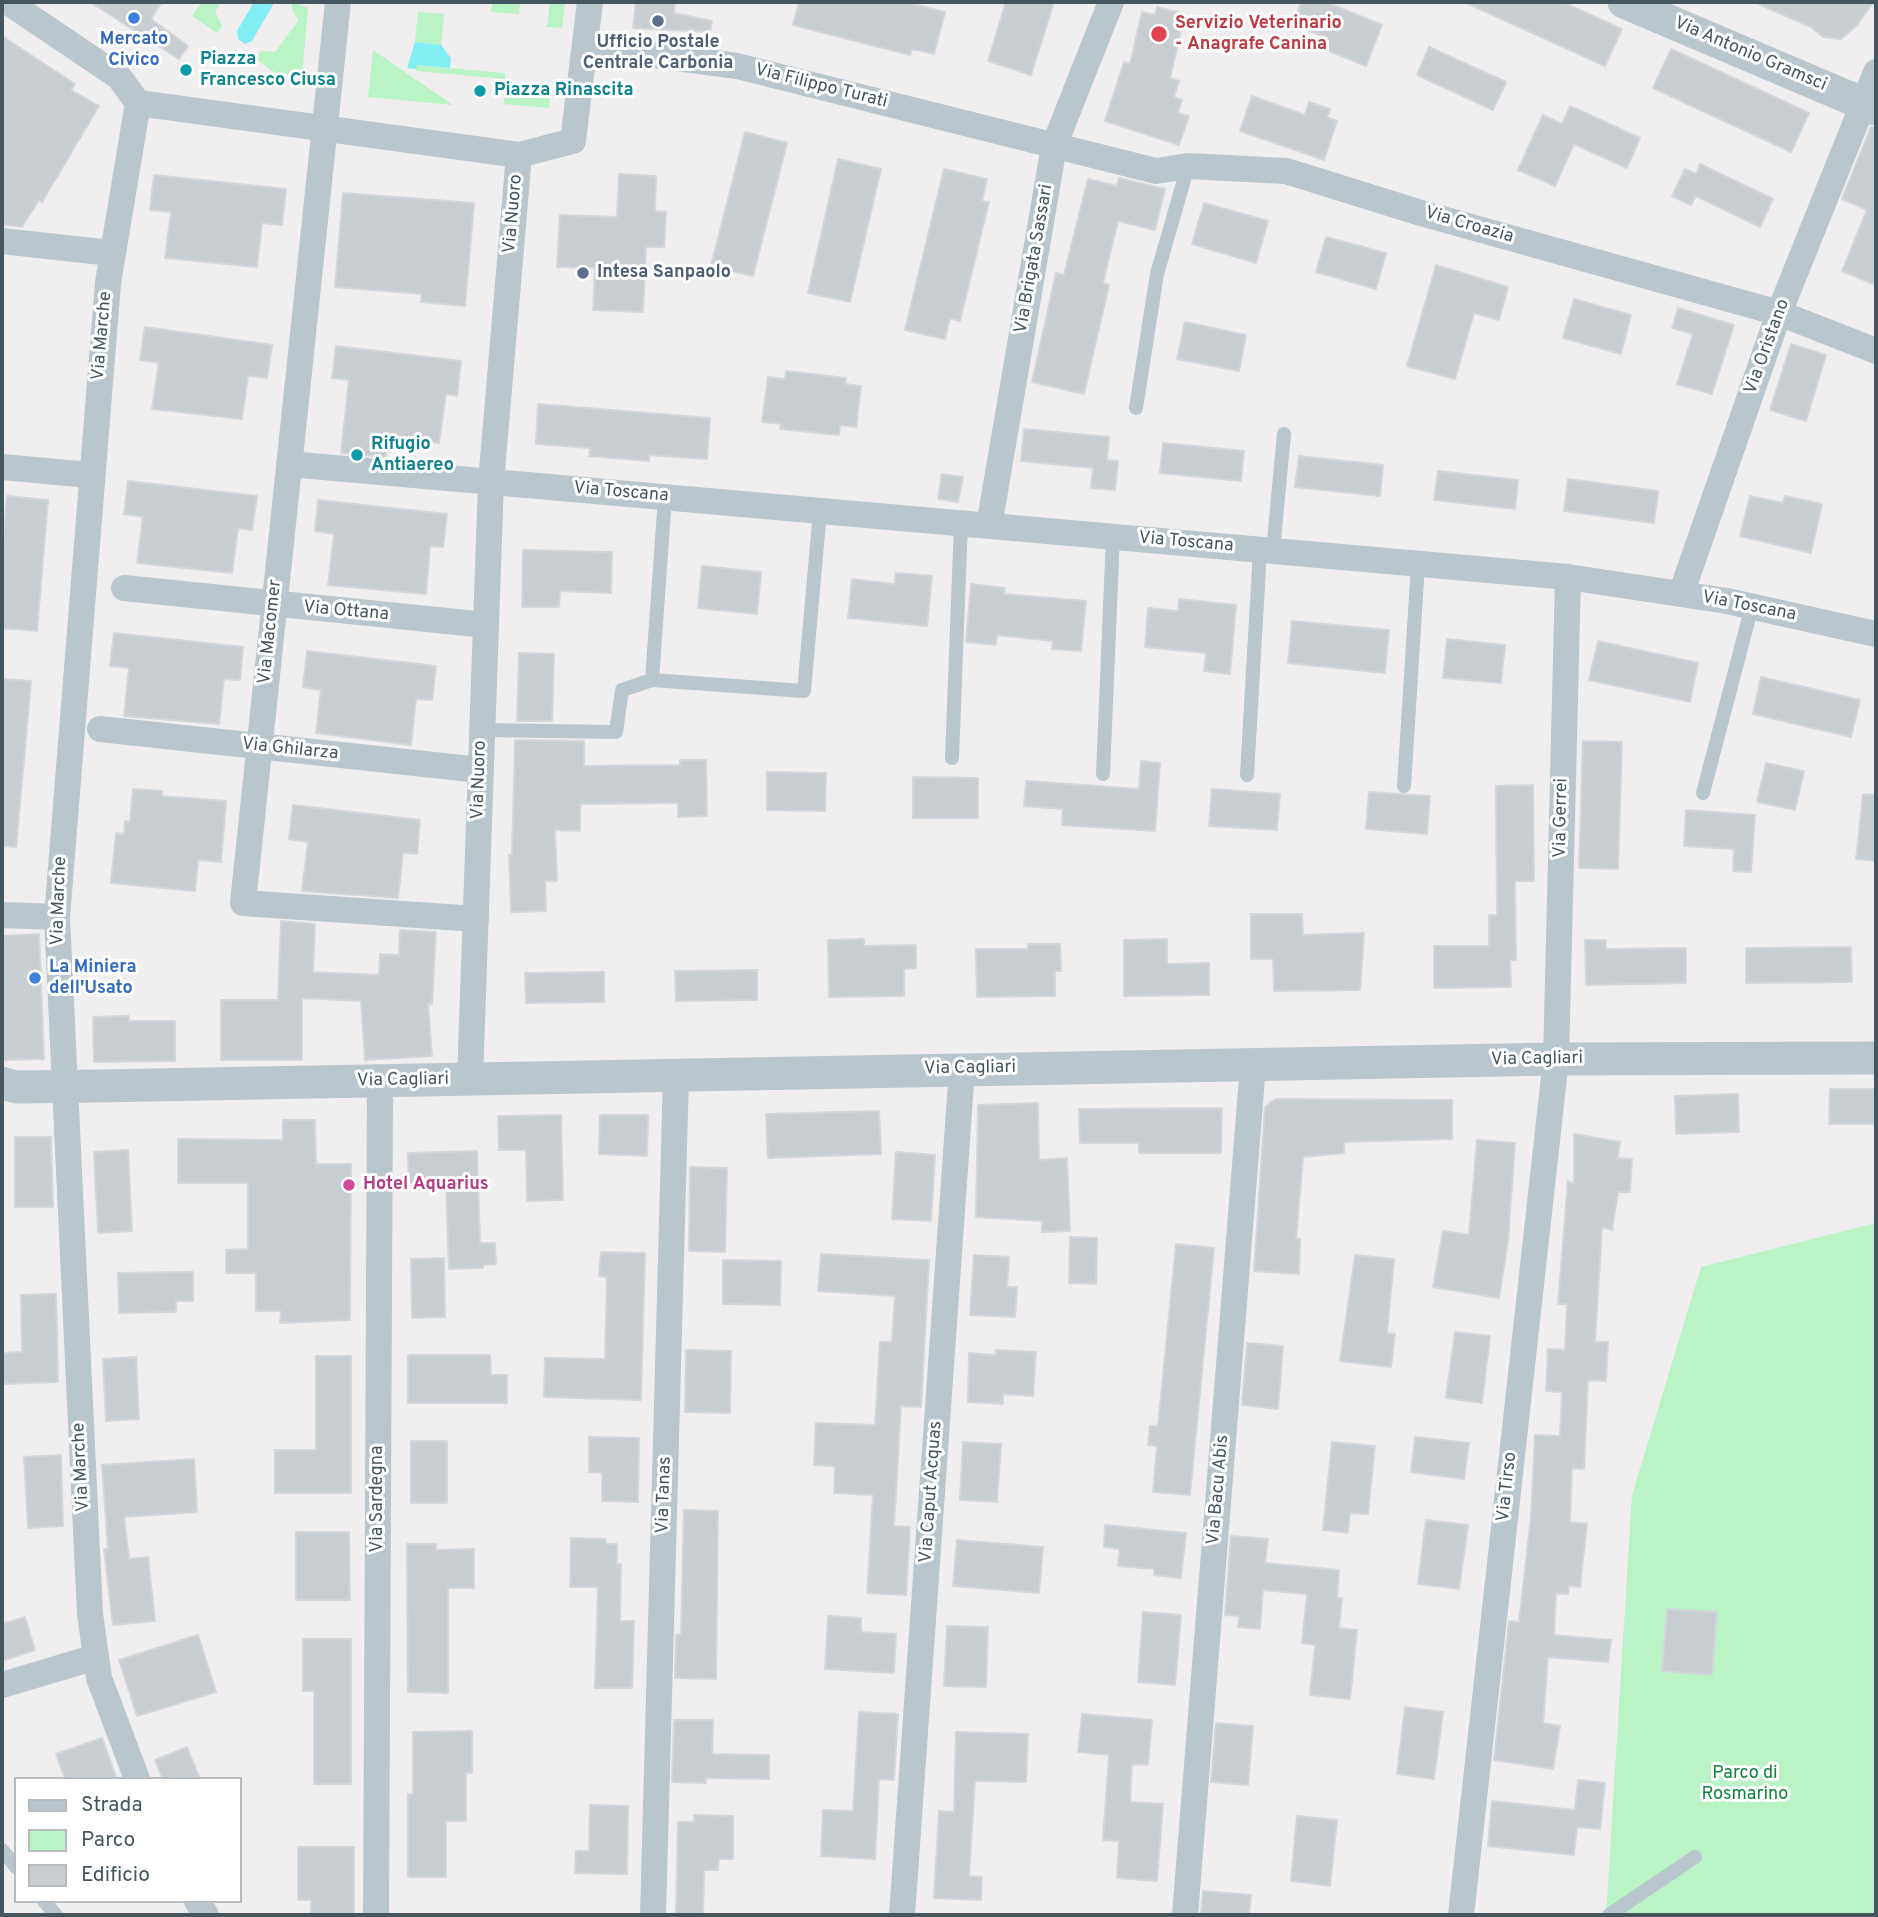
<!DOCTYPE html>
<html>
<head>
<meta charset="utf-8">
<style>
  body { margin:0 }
  #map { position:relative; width:1878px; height:1917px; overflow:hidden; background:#f1eeef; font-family:Overpass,sans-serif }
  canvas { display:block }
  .frame { position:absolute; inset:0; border:4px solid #45565e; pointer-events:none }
  .legend { position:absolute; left:14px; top:1777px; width:228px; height:126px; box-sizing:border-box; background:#fff; border:2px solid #b5bbbf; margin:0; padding:9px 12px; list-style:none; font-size:21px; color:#45565e }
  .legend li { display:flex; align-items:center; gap:14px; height:35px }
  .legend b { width:35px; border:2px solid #b5bbbf }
</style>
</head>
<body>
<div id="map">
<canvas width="1878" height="1917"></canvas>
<div class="frame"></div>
<ul class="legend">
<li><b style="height:9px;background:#b9c6cd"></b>Strada</li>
<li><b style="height:19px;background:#b9f3c6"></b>Parco</li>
<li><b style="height:19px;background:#c8cdd2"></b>Edificio</li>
</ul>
</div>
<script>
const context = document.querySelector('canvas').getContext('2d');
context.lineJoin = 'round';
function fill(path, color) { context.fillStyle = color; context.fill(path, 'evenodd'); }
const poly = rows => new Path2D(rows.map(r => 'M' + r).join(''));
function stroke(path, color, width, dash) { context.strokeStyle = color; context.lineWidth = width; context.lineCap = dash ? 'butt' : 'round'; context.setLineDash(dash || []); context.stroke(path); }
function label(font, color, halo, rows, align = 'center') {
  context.font = font + ' Overpass,sans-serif'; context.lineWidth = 6; context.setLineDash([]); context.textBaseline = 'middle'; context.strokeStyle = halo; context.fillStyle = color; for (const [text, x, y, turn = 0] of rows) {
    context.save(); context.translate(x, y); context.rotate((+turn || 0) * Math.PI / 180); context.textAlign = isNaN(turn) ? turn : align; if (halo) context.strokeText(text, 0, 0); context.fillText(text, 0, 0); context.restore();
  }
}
fill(poly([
  [202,2,221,2,215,11,222,26,217,33,192,16],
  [294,2,308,8,302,77,277,74,256,59,261,51,275,52,298,21,291,5],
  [492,2,520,2,519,14,491,12],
  [550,2,565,2,562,28,547,27],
  [418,12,444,14,441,45,415,42],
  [373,50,453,105,368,97],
  [416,65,505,73,505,79,416,71],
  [505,92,550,96,549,108,504,104],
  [1876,1223,1876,1915,1606,1915,1632,1495,1701,1267]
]), '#b9f3c6');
fill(poly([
  [254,2,273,2,273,5,252,41,245,44,238,39,237,31],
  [415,42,441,45,451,58,450,68,417,65,416,69,407,68]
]), '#82edf3');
const building = poly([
  [90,2,162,2,151,19,188,46,179,59,90,2],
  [636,2,675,2,674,13,712,21,710,32,633,28,636,2],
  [799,2,904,2,945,12,934,54,912,49,910,55,793,25,799,2],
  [1006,2,1054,2,1031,75,988,61,1006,2],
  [1302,2,1326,2,1382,25,1366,66,1322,48,1327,38,1292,24,1302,2],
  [1464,2,1562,2,1622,29,1605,66,1464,2],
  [1754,2,1874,2,1856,26,1841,39,1823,37,1811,27,1754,2],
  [1157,7,1185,14,1170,78,1179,81,1174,97,1182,100,1178,113,1189,116,1179,145,1105,121,1124,62,1130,64,1142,12,1155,15,1157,7],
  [2,36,75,84,71,90,99,106,42,202,39,200,22,227,2,224,2,36],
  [1429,47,1506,82,1493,110,1417,75,1429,47],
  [1671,49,1809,113,1791,152,1653,88,1671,49],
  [1252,96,1305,115,1309,102,1330,109,1327,117,1337,121,1324,160,1240,131,1252,96],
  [1570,106,1640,138,1627,168,1574,144,1555,186,1518,170,1543,115,1562,124,1570,106],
  [1871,127,1876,128,1876,285,1842,271,1867,210,1842,199,1871,127],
  [745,132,787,143,753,276,711,266,745,132],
  [838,159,881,169,850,302,808,293,838,159],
  [1700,164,1773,199,1760,227,1696,196,1691,205,1672,196,1685,169,1696,174,1700,164],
  [944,169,987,179,982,201,989,202,960,321,950,318,945,339,905,330,944,169],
  [619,174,656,176,655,211,666,212,664,247,646,247,643,312,593,310,595,268,557,267,560,215,617,217,619,174],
  [154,175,286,189,282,225,262,223,257,267,165,258,171,212,150,210,154,175],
  [1119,178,1165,189,1155,230,1118,221,1103,283,1109,285,1084,394,1032,382,1056,273,1064,275,1088,179,1117,186,1119,178],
  [343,193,474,203,465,306,421,302,422,294,335,287,343,193],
  [1204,203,1268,221,1256,263,1192,244,1204,203],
  [1326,237,1386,253,1376,289,1316,272,1326,237],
  [1436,265,1508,287,1499,320,1474,313,1455,379,1407,366,1436,265],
  [1574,299,1631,315,1621,354,1563,338,1574,299],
  [1678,308,1734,325,1712,394,1677,384,1693,334,1672,328,1678,308],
  [1185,322,1246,335,1239,371,1177,359,1185,322],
  [145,327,272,345,267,378,248,376,242,419,152,409,159,363,140,360,145,327],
  [1791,344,1826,355,1806,421,1770,410,1791,344],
  [336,346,461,361,457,396,446,394,439,443,388,437,386,457,341,453,349,380,332,378,336,346],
  [786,371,846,378,845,384,861,386,856,427,840,425,839,435,780,429,781,424,762,422,768,377,785,379,786,371],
  [538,404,710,418,707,459,649,455,649,461,589,456,590,448,536,444,538,404],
  [1024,429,1109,437,1107,460,1118,461,1115,490,1091,488,1093,468,1021,461,1024,429],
  [1163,443,1244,451,1241,481,1160,473,1163,443],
  [1299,456,1383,465,1380,496,1295,487,1299,456],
  [1438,471,1518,480,1515,509,1434,500,1438,471],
  [942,474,963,477,958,502,938,499,942,474],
  [1568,479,1658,491,1654,523,1564,511,1568,479],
  [128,481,257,496,252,530,238,528,232,573,137,563,143,517,124,514,128,481],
  [7,496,48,500,37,631,2,628,2,552,7,496],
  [1750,496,1783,503,1785,496,1822,504,1811,553,1740,536,1750,496],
  [318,500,447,514,443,547,430,546,426,594,328,585,334,534,315,531,318,500],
  [523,550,612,552,611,593,560,591,559,607,522,607,523,550],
  [702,566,761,572,757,614,698,608,702,566],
  [896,573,932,576,927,626,848,618,852,579,895,584,896,573],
  [971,584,1005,588,1004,594,1086,601,1081,651,1052,649,1053,641,997,635,996,645,966,642,971,584],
  [1179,599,1236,605,1230,674,1204,671,1206,653,1145,647,1148,608,1178,611,1179,599],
  [1292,621,1389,630,1385,673,1288,663,1292,621],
  [114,633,243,647,240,680,224,679,219,724,124,716,129,668,110,666,114,633],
  [1447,639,1505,645,1501,683,1443,678,1447,639],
  [1598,641,1698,663,1690,702,1589,680,1598,641],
  [307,651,436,666,432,700,416,699,411,745,316,733,321,690,303,687,307,651],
  [519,653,554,654,552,721,517,721,519,653],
  [1761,677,1860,700,1851,737,1753,714,1761,677],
  [2,679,31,681,16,847,2,846,2,679],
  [515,740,584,741,584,766,680,765,680,760,706,760,707,816,678,817,678,803,580,804,580,831,555,830,557,881,545,881,546,911,511,912,509,855,512,855,515,740],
  [1583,741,1622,742,1618,869,1579,868,1583,741],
  [1141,761,1160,763,1155,831,1062,825,1063,809,1024,806,1026,781,1139,789,1141,761],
  [1766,763,1804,771,1795,810,1757,802,1766,763],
  [767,772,826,773,825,811,767,810,767,772],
  [913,777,978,778,978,818,913,818,913,777],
  [1533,785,1534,881,1515,881,1516,960,1510,960,1511,987,1434,988,1434,946,1489,946,1489,915,1497,915,1496,786,1533,785],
  [133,789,162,791,162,796,226,801,221,862,198,860,195,891,111,883,116,833,124,834,125,821,130,822,133,789],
  [1212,789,1280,794,1277,830,1209,826,1212,789],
  [1369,792,1430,796,1427,834,1366,829,1369,792],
  [1863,794,1876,795,1876,861,1856,859,1863,794],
  [293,805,420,820,417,854,403,853,398,898,302,891,308,842,289,839,293,805],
  [1686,810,1755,815,1751,872,1733,871,1734,849,1684,846,1686,810],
  [1251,914,1302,914,1303,935,1364,933,1360,990,1274,991,1273,959,1251,959,1251,914],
  [281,921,315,924,313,972,379,975,380,954,399,955,400,930,436,932,432,1004,428,1004,432,1056,365,1060,361,1001,302,998,302,1060,221,1060,221,1000,278,1000,281,921],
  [39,934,44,1059,2,1060,2,936,39,934],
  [864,939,864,946,916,945,916,968,904,969,904,996,829,997,828,940,864,939],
  [1167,939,1167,964,1209,963,1209,995,1124,996,1124,940,1167,939],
  [1585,940,1606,940,1606,949,1686,948,1686,983,1586,985,1585,940],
  [1028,944,1060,944,1061,971,1055,971,1055,996,977,997,976,949,1028,949,1028,944],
  [1851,947,1852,982,1746,983,1746,948,1851,947],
  [757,970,757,1000,676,1001,675,971,757,970],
  [604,972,604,1002,526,1003,525,973,604,972],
  [129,1016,129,1021,175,1021,175,1061,94,1062,93,1017,129,1016],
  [1830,1089,1876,1089,1876,1124,1829,1124,1830,1089],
  [1738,1094,1739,1132,1676,1134,1675,1096,1738,1094],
  [1275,1099,1452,1100,1452,1139,1344,1142,1344,1153,1303,1157,1296,1239,1300,1239,1299,1274,1254,1271,1265,1107,1275,1099],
  [1038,1103,1039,1160,1067,1158,1070,1231,1042,1232,1042,1221,976,1217,978,1105,1038,1103],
  [1222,1108,1221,1153,1139,1153,1139,1143,1080,1143,1079,1109,1222,1108],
  [879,1111,881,1154,768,1158,766,1114,879,1111],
  [561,1115,563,1200,527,1201,526,1150,499,1150,498,1116,561,1115],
  [600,1115,648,1115,647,1156,599,1154,600,1115],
  [283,1120,315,1120,316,1164,351,1164,350,1320,280,1323,281,1311,256,1311,256,1273,226,1273,226,1250,248,1249,248,1183,178,1183,178,1139,283,1140,283,1120],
  [1574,1134,1620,1142,1618,1158,1632,1159,1630,1192,1618,1192,1612,1230,1602,1227,1595,1342,1608,1342,1606,1381,1588,1380,1584,1469,1572,1468,1570,1522,1587,1524,1580,1587,1569,1586,1568,1594,1556,1593,1554,1635,1611,1640,1608,1662,1548,1657,1543,1723,1560,1726,1553,1769,1494,1760,1509,1621,1519,1622,1531,1517,1535,1435,1560,1436,1562,1392,1546,1391,1548,1349,1565,1350,1567,1304,1558,1304,1568,1181,1574,1184,1574,1134],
  [15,1137,51,1137,53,1207,15,1207,15,1137],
  [1477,1140,1515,1143,1508,1241,1499,1298,1433,1287,1443,1231,1469,1235,1477,1140],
  [128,1150,132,1231,98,1233,94,1152,128,1150],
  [477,1151,480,1243,495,1243,496,1264,483,1265,483,1268,449,1269,446,1182,409,1183,408,1153,477,1151],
  [896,1152,935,1155,931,1221,892,1219,896,1152],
  [690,1167,727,1168,725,1252,689,1251,690,1167],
  [1070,1237,1097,1238,1096,1284,1069,1283,1070,1237],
  [1176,1244,1214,1248,1190,1495,1153,1492,1157,1446,1148,1445,1150,1426,1158,1426,1176,1244],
  [601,1252,645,1253,641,1400,544,1397,545,1358,605,1359,607,1277,599,1276,601,1252],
  [821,1254,929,1260,921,1407,901,1406,894,1526,910,1527,906,1595,867,1593,873,1495,834,1493,835,1466,814,1465,816,1423,875,1425,880,1342,892,1342,895,1296,818,1291,821,1254],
  [974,1255,1009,1257,1007,1287,1017,1287,1015,1317,970,1315,974,1255],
  [1355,1255,1394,1259,1387,1333,1395,1334,1391,1367,1340,1361,1355,1255],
  [444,1258,445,1317,412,1318,411,1259,444,1258],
  [723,1260,781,1261,780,1305,723,1304,723,1260],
  [193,1272,193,1301,176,1301,176,1312,119,1313,118,1273,193,1272],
  [56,1294,58,1382,2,1384,2,1353,22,1352,21,1295,56,1294],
  [1455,1332,1490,1336,1482,1403,1446,1398,1455,1332],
  [1247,1343,1283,1346,1278,1409,1242,1405,1247,1343],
  [686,1350,731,1351,730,1413,685,1412,686,1350],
  [996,1350,1036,1352,1033,1396,1003,1394,1003,1404,968,1402,969,1353,996,1355,996,1350],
  [408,1355,490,1355,491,1375,507,1375,507,1403,408,1403,408,1355],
  [316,1356,351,1356,351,1493,275,1493,275,1450,316,1450,316,1356],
  [136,1357,139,1419,106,1421,103,1359,136,1357],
  [589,1437,639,1438,638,1502,602,1501,602,1473,589,1472,589,1437],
  [1415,1437,1469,1443,1464,1479,1411,1472,1415,1437],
  [411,1441,447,1441,447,1503,411,1503,411,1441],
  [963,1442,1001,1444,997,1502,960,1500,963,1442],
  [1332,1442,1375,1446,1368,1514,1350,1513,1348,1533,1323,1530,1332,1442],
  [61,1455,63,1526,28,1528,24,1457,61,1455],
  [194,1459,197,1512,124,1517,129,1559,148,1557,155,1621,113,1625,104,1549,108,1549,102,1465,194,1459],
  [684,1510,718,1511,716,1679,675,1678,676,1635,681,1635,684,1510],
  [1426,1520,1468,1525,1459,1589,1418,1584,1426,1520],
  [1105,1525,1186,1533,1181,1578,1154,1575,1154,1569,1118,1566,1120,1549,1104,1547,1105,1525],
  [296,1532,349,1532,350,1600,296,1600,296,1532],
  [1231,1536,1268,1539,1265,1563,1339,1570,1337,1598,1342,1598,1339,1628,1357,1630,1350,1699,1310,1695,1315,1645,1302,1643,1307,1594,1263,1590,1260,1629,1238,1627,1239,1616,1225,1615,1231,1536],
  [571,1538,606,1539,606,1544,617,1544,617,1564,621,1564,620,1621,634,1621,632,1688,595,1688,598,1587,570,1587,571,1538],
  [957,1540,1043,1547,1039,1593,953,1586,957,1540],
  [407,1544,436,1544,436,1550,474,1549,474,1588,448,1588,448,1693,408,1692,407,1544],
  [1667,1609,1717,1612,1712,1675,1662,1671,1667,1609],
  [1143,1612,1181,1615,1175,1685,1138,1682,1143,1612],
  [828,1616,861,1618,861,1632,896,1634,894,1673,825,1669,828,1616],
  [25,1617,35,1650,2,1661,2,1624,25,1617],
  [947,1626,988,1627,986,1687,944,1686,947,1626],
  [198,1635,216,1692,137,1716,119,1660,198,1635],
  [303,1639,351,1639,351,1784,314,1784,314,1691,303,1691,303,1639],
  [1405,1707,1443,1712,1434,1779,1397,1774,1405,1707],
  [859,1712,898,1714,894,1780,879,1779,875,1859,821,1856,823,1810,853,1811,859,1712],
  [1082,1714,1152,1720,1148,1765,1132,1764,1130,1802,1163,1804,1157,1881,1117,1878,1119,1841,1103,1840,1109,1755,1078,1752,1082,1714],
  [674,1720,713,1720,712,1754,769,1755,769,1779,706,1778,706,1783,672,1782,674,1720],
  [1216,1723,1253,1726,1248,1785,1211,1782,1216,1723],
  [472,1731,472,1773,466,1773,466,1821,446,1821,446,1877,408,1877,408,1794,413,1794,413,1732,472,1731],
  [956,1732,1028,1734,1026,1782,975,1781,969,1876,982,1877,981,1900,934,1898,939,1811,954,1812,956,1732],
  [102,1738,117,1779,65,1779,56,1754,102,1738],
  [187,1747,200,1779,163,1779,155,1760,187,1747],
  [1578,1780,1605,1783,1600,1829,1577,1827,1574,1855,1488,1846,1492,1801,1575,1810,1578,1780],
  [590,1805,628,1806,627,1874,575,1873,576,1851,589,1851,590,1805],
  [694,1815,733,1816,733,1859,719,1859,718,1870,704,1870,703,1915,676,1915,678,1822,694,1822,694,1815],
  [1297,1816,1337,1820,1330,1886,1291,1881,1297,1816],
  [298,1847,354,1847,354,1915,311,1915,311,1900,298,1900,298,1847],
  [1203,1891,1251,1895,1249,1915,1201,1915,1203,1891]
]);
fill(building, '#c8cdd2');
stroke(building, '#d2d6db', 2);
stroke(poly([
  [1136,408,1157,274,1188,166],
  [665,497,652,680,804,691,820,511],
  [1273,551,1284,434],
  [482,730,616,732,622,690,652,680],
  [952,758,961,523],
  [1103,774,1113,536],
  [1247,775,1260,550],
  [1404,786,1418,564],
  [1703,793,1752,606],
  [2,1850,16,1867],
  [44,1901,56,1915],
  [1609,1915,1695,1857]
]), '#b9c6cd', 14);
stroke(poly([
  [8,2,119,77,138,103,519,155,573,141,590,2],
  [338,2,243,903,476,919],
  [585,46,737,66,1156,171,1188,166,1286,171,1421,213,1779,313,1876,351],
  [2,241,111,253],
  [289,464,1568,577,1727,601,1876,634],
  [2,467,90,475],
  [989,526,1054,146,1111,2],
  [124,588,486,625],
  [1681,594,1779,313,1876,72],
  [100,729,480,770],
  [2,915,57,917],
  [470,1079,491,482,519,155],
  [2,1685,96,1657],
  [137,1779,99,1678,90,1614,57,917,108,283,138,103],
  [197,1901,206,1915],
  [376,1915,380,1082],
  [653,1915,676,1075],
  [902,1915,962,1069],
  [1185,1915,1253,1065],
  [1461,1915,1556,1059,1568,577]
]), '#b9c6cd', 26);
stroke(poly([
  [1624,2,1876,109],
  [2,1083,16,1087,97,1086,1556,1059,1876,1058]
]), '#b9c6cd', 33);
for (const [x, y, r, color] of [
  [134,18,7,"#3f7fe0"],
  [658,21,7,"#5c6f8a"],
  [1159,34,9,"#e0444e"],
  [186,70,7,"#0f9aa8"],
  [480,91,7,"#0f9aa8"],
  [583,273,7,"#5c6f8a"],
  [357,455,7,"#0f9aa8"],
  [35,978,7,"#3f7fe0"],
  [349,1185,7,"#d1479c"]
]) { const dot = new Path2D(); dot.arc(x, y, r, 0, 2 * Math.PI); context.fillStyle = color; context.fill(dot); stroke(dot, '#fff', 2.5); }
label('bold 18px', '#be3a42', '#fff', [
  ["Servizio Veterinario",1175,24],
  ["- Anagrafe Canina",1175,45]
], 'left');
label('bold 18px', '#366cbe', '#fff', [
  ["Mercato",134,40],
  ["Civico",134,61],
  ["La Miniera",49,968,"left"],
  ["dell'Usato",49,989,"left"]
]);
label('bold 18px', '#4e5e75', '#fff', [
  ["Ufficio Postale",658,43],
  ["Centrale Carbonia",658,64],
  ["Intesa Sanpaolo",597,273,"left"]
]);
label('18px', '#45565e', '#fff', [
  ["Via Antonio Gramsci",1750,55,23],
  ["Via Filippo Turati",821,87,14],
  ["Via Nuoro",514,214,-85],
  ["Via Croazia",1469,226,16],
  ["Via Brigata Sassari",1035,259,-80],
  ["Via Marche",103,336,-85],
  ["Via Oristano",1768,347,-70],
  ["Via Toscana",621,493,5],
  ["Via Toscana",1186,543,5],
  ["Via Toscana",1749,607,11],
  ["Via Ottana",346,612,5],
  ["Via Macomer",271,632,-84],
  ["Via Ghilarza",290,750,6],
  ["Via Nuoro",480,780,-88],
  ["Via Gerrei",1562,818,-89],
  ["Via Marche",60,901,-88],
  ["Via Cagliari",1537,1060,-1],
  ["Via Cagliari",970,1069,-1],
  ["Via Cagliari",403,1081,-1],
  ["Via Marche",82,1467,-93],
  ["Via Tirso",1508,1487,-84],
  ["Via Bacu Abis",1219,1490,-85],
  ["Via Caput Acquas",932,1492,-86],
  ["Via Tanas",665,1495,-88],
  ["Via Sardegna",378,1499,-90]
]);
label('bold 18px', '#0d838f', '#fff', [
  ["Piazza",200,60],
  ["Francesco Ciusa",200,81],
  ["Piazza Rinascita",494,91],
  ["Rifugio",371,445],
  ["Antiaereo",371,466]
], 'left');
label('bold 18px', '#b23c85', '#fff', [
  ["Hotel Aquarius",363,1185]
], 'left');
label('18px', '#0f8538', '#fff', [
  ["Parco di",1745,1774],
  ["Rosmarino",1745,1795]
]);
</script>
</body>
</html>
